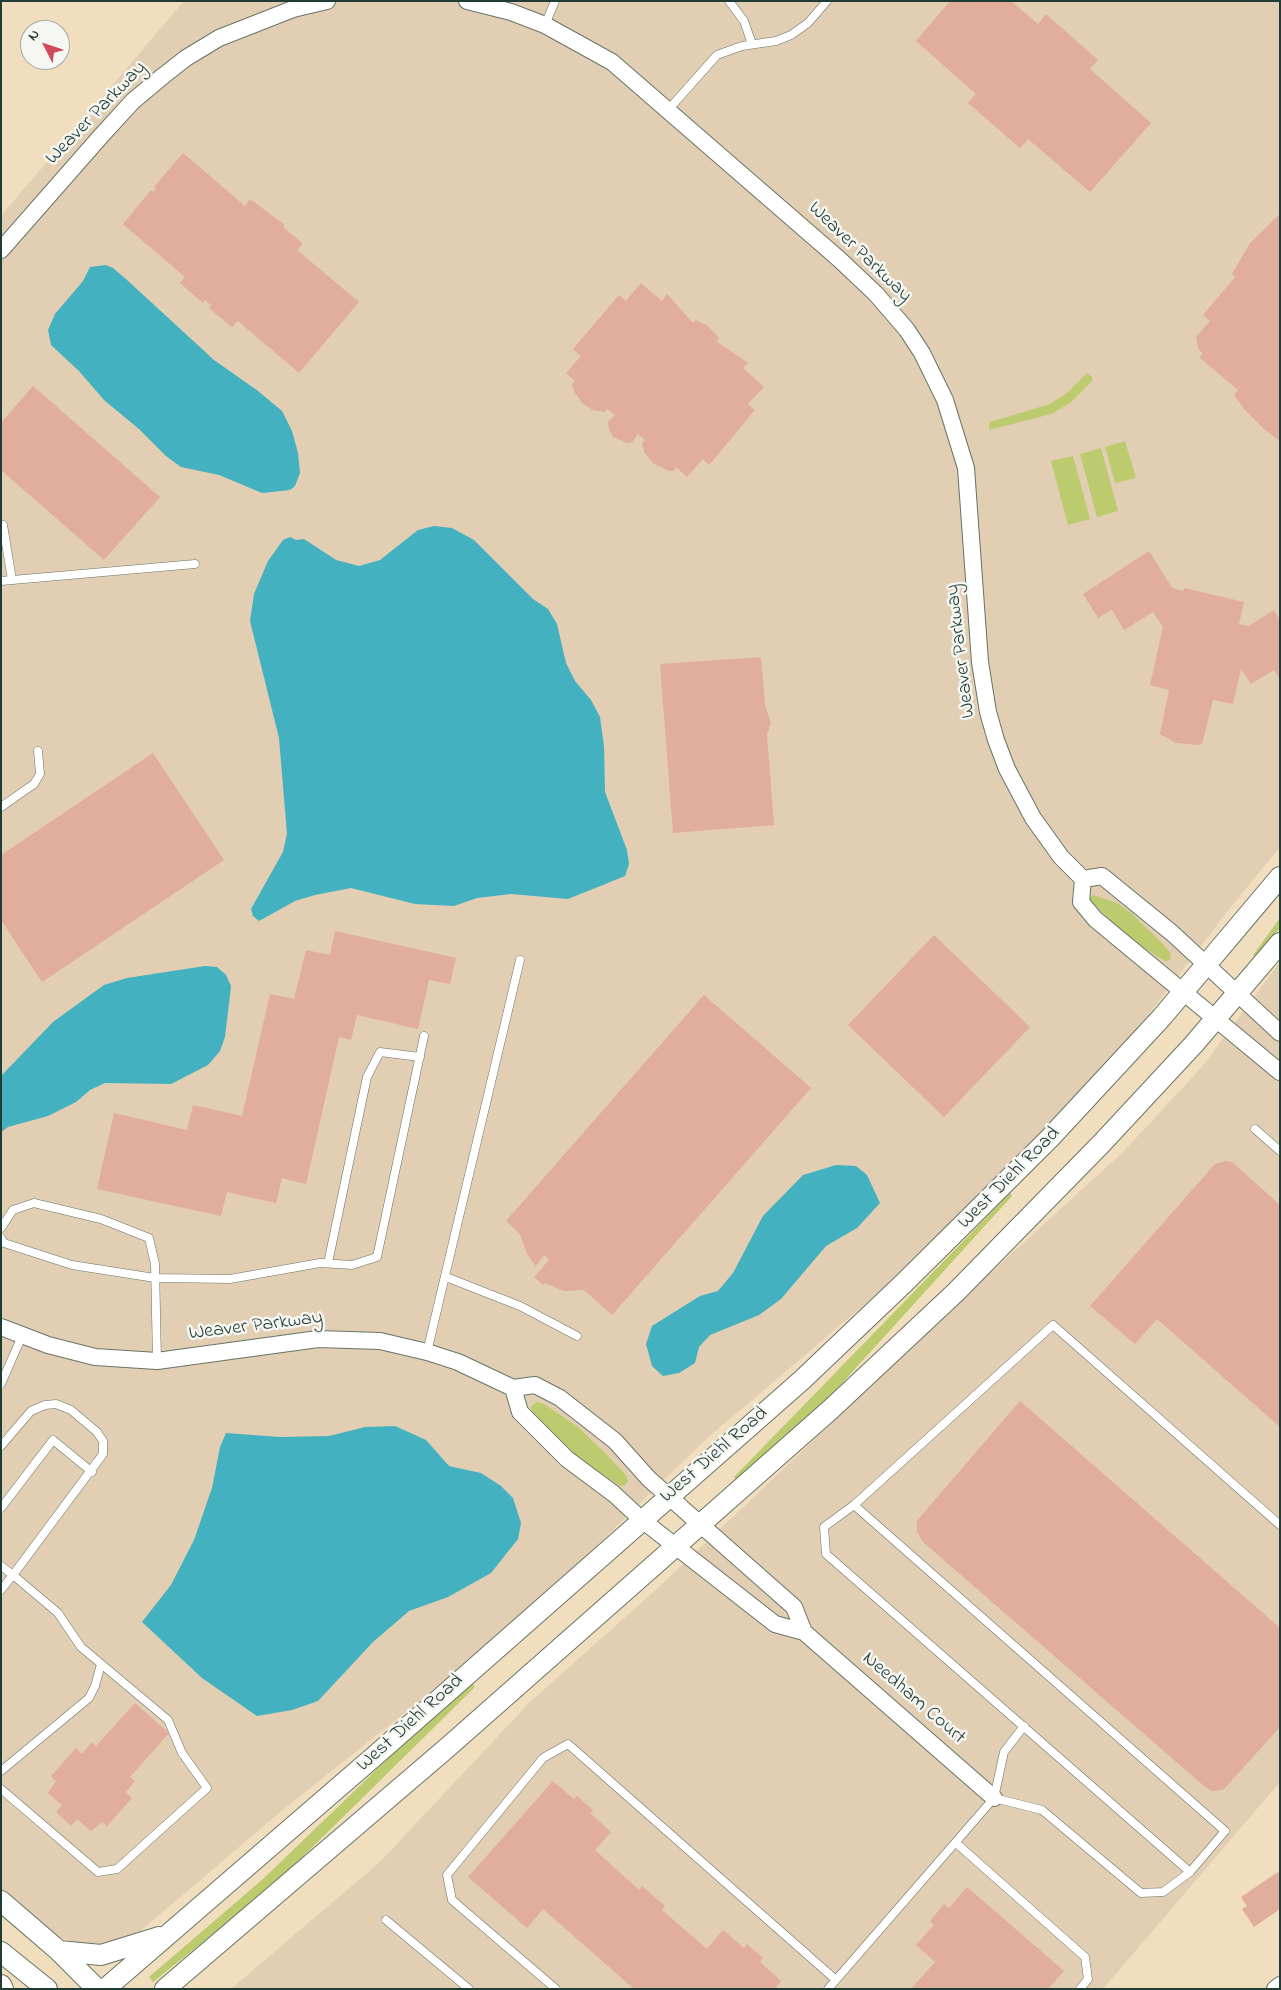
<!DOCTYPE html>
<html>
<head>
<meta charset="utf-8">
<style>
  body { margin:0 }
  #map { position:relative; width:1281px; height:1990px; overflow:hidden; background:#f1debf; font-family:"Indie Flower",sans-serif }
  canvas { display:block }
  .frame { position:absolute; inset:0; border:2px solid #1f3d34; pointer-events:none }
  .north { position:absolute; left:20px; top:20px; width:50px; height:50px; box-sizing:border-box; background:#f6f6f2; border:1px solid #a0aca6; border-radius:50%; rotate:311deg; font-size:14px; font-weight:700; line-height:20px; text-align:center; color:#1f3d34 }
  .north::after { content:''; display:block; margin:auto; width:18px; height:22px; background:#d1495b; clip-path:polygon(50% 0,100% 100%,50% 72%,0 100%) }
</style>
</head>
<body>
<div id="map">
<canvas width="1281" height="1990"></canvas>
<div class="frame"></div>
<div class="north">N</div>
</div>
<script>
const context = document.querySelector('canvas').getContext('2d');
context.lineJoin = 'round';
function fill(path, color) { context.fillStyle = color; context.fill(path, 'evenodd'); }
const poly = rows => new Path2D(rows.map(r => 'M' + r).join(''));
function stroke(path, color, width, dash) { context.strokeStyle = color; context.lineWidth = width; context.lineCap = dash ? 'butt' : 'round'; context.setLineDash(dash || []); context.stroke(path); }
function label(font, color, halo, rows, align = 'center') {
  context.font = font + ' "Indie Flower",sans-serif'; context.lineWidth = 5; context.setLineDash([]); context.textBaseline = 'middle'; context.strokeStyle = halo; context.fillStyle = color; for (const [text, x, y, turn = 0] of rows) {
    context.save(); context.translate(x, y); context.rotate((+turn || 0) * Math.PI / 180); context.textAlign = isNaN(turn) ? turn : align; if (halo) context.strokeText(text, 0, 0); context.fillText(text, 0, 0); context.restore();
  }
}
fill(poly([
  [184,1,1280,1,1280,847,1230,908,1141,1024,1037,1137,898,1276,705,1440,591,1551,457,1671,279,1813,139,1932,129,1940,103,1945,83,1944,58,1937,1,1890,1,216],
  [1280,962,1280,1782,1103,1989,231,1989,380,1862,530,1702,659,1587,974,1288,1122,1153,1202,1067]
]), '#e1ceb3');
fill(poly([
  [1087,373,1093,378,1092,381,1070,403,1051,414,989,430,990,422,1050,404,1067,393],
  [1125,441,1136,478,1115,483,1105,447],
  [1101,448,1118,511,1097,517,1080,454],
  [1073,456,1090,519,1068,525,1051,461],
  [1093,895,1117,903,1131,913,1162,943,1171,954,1170,960,1165,961,1139,945,1117,927,1089,899],
  [1280,918,1280,928,1255,957,1253,955],
  [1010,1193,1012,1196,824,1403,736,1480,734,1477],
  [537,1402,544,1404,578,1427,605,1453,625,1474,628,1481,625,1485,620,1486,583,1461,559,1440,532,1411,531,1406],
  [472,1682,475,1687,272,1887,153,1982,149,1977,263,1879,401,1746]
]), '#bbcb6e');
fill(poly([
  [106,265,113,268,127,280,214,360,258,391,282,411,292,431,298,453,300,473,295,486,290,490,262,493,219,475,181,467,166,456,139,429,104,400,79,371,51,345,48,330,55,314,83,281,90,267],
  [434,526,452,528,474,540,533,599,548,609,557,624,566,663,575,681,591,700,600,717,604,746,605,792,627,850,629,864,625,876,568,899,511,894,477,898,454,906,415,904,351,888,315,895,295,901,259,921,253,916,251,909,283,852,287,834,279,738,250,621,254,594,268,561,283,540,290,537,296,540,304,539,336,560,359,566,380,560,418,530],
  [205,966,217,967,226,975,231,986,225,1037,220,1051,208,1065,171,1084,105,1083,90,1090,76,1102,48,1116,8,1127,1,1132,1,1076,53,1022,104,985,127,978],
  [836,1165,856,1166,867,1175,880,1203,857,1228,826,1246,781,1299,759,1315,710,1335,699,1347,695,1363,679,1373,663,1376,652,1366,646,1344,652,1326,700,1296,718,1291,733,1273,763,1216,803,1175],
  [395,1426,426,1440,449,1466,481,1473,501,1486,513,1498,521,1523,518,1539,491,1573,448,1597,409,1611,373,1642,318,1701,292,1710,257,1716,202,1678,142,1622,171,1585,194,1540,212,1488,220,1447,226,1433,280,1437,329,1436,365,1427]
]), '#43b1bf');
fill(poly([
  [950,1,1011,1,1038,24,1046,14,1098,60,1090,69,1151,123,1090,192,1028,139,1020,148,968,103,976,94,916,41],
  [183,153,245,206,250,199,285,225,283,227,303,244,297,250,359,302,299,373,238,321,232,327,209,308,211,305,205,300,203,303,180,283,185,277,123,224,151,190,153,192,156,189,154,187],
  [1280,214,1280,441,1265,430,1245,410,1234,395,1238,390,1199,357,1203,354,1198,348,1196,337,1210,321,1203,315,1235,277,1232,274,1250,243],
  [641,283,662,301,667,294,693,323,696,320,708,326,719,338,716,341,748,363,743,368,764,387,748,404,755,410,709,465,703,459,687,477,676,467,674,471,669,471,654,464,644,452,642,444,645,440,638,434,632,442,627,443,613,437,609,429,608,422,615,415,607,409,605,412,593,410,583,404,575,393,572,384,575,381,566,373,581,356,573,349,619,295,626,301],
  [33,386,160,497,104,560,1,470,1,423],
  [1149,551,1172,588,1183,591,1184,588,1244,602,1239,624,1249,626,1274,610,1280,620,1280,680,1274,670,1251,684,1241,669,1233,704,1213,700,1202,744,1199,745,1176,743,1160,734,1169,690,1150,685,1163,627,1153,612,1124,630,1112,610,1098,618,1083,594],
  [761,657,765,705,771,723,767,735,774,825,673,833,660,664],
  [153,753,224,860,42,982,1,920,1,855],
  [335,931,456,958,450,984,429,980,418,1029,357,1015,351,1040,339,1037,306,1184,282,1178,276,1203,227,1192,221,1216,97,1189,114,1113,187,1130,193,1105,242,1116,270,994,294,999,306,950,330,955],
  [934,935,1030,1027,944,1117,848,1025],
  [704,995,811,1088,612,1315,584,1290,564,1291,545,1283,543,1285,534,1277,549,1260,544,1255,536,1266,527,1254,520,1234,506,1221],
  [1226,1161,1232,1162,1280,1205,1280,1427,1157,1319,1135,1344,1090,1306,1215,1164],
  [1020,1401,1280,1628,1280,1727,1223,1790,1212,1791,1204,1786,923,1542,917,1532,917,1521,921,1516],
  [135,1703,169,1733,130,1777,135,1781,126,1792,132,1798,107,1826,102,1822,91,1831,77,1819,71,1826,56,1812,62,1805,48,1793,56,1781,51,1776,76,1748,82,1754,92,1742,96,1746],
  [553,1781,574,1799,577,1796,593,1810,590,1813,611,1832,595,1850,639,1890,642,1886,665,1906,662,1910,707,1949,723,1930,744,1948,747,1944,763,1958,760,1962,781,1981,775,1989,634,1989,543,1909,527,1928,468,1877],
  [1278,1872,1280,1874,1280,1909,1254,1927,1242,1909,1247,1906,1241,1897],
  [967,1887,1064,1971,1048,1989,911,1989,935,1962,916,1945,934,1925,930,1921,944,1904,949,1908]
]), '#e1ad9d');
const service = poly([
  [729,1,744,21,752,44],
  [545,25,555,1],
  [669,109,717,55,742,46,776,41,791,35,808,23,827,1],
  [3,525,12,580],
  [1,581,195,564],
  [1,807,34,784,40,774,38,751],
  [1255,1129,1280,1151],
  [1,1228,13,1210,34,1203,101,1219,149,1238,155,1264,157,1361],
  [1,1238,4,1243,72,1265,155,1278,230,1279,320,1263,352,1265,377,1257,424,1036],
  [328,1263,367,1077,380,1052,420,1057],
  [446,1277,520,1306,577,1336],
  [427,1352,520,960],
  [1,1384,22,1336],
  [1,1446,31,1411,45,1405,56,1404,71,1410,97,1432,103,1441,103,1454,13,1575,1,1566],
  [854,1505,824,1527,826,1554,1190,1872,1225,1831,854,1505,1053,1325,1280,1525],
  [1,1508,53,1440,92,1472],
  [1,1590,13,1575,58,1613,81,1647,168,1720,182,1753,207,1788,117,1869,98,1872,1,1789],
  [1,1771,89,1698,95,1686,101,1664],
  [994,1798,1042,1810,1141,1893,1163,1892,1190,1872],
  [956,1843,1085,1957,1088,1979,1080,1989],
  [386,1920,469,1989],
  [556,1989,452,1900,447,1875,543,1758,568,1744,836,1980],
  [828,1989,994,1798,1004,1752,1024,1726]
]);
const minor = poly([
  [467,1,511,12,545,25,612,62,839,259,876,294,907,330,922,353,945,400,966,468,980,662,988,712,996,740,1007,769,1033,818,1061,857,1083,879],
  [1,250,101,136,133,101,163,76,186,58,219,38,293,9,327,1],
  [1083,879,1081,902,1095,919,1280,1072],
  [1083,879,1102,876,1172,933,1280,1033],
  [1,1327,48,1345,95,1357,157,1361,318,1339,380,1341,427,1352,458,1362,513,1388,535,1385,560,1398,615,1441,649,1479,794,1607,804,1632],
  [513,1388,520,1412,567,1459,614,1494,642,1520,775,1624,804,1632,994,1798],
  [1275,1989,1280,1985]
]);
const tertiary = poly([
  [1,1901,59,1951,97,1989],
  [59,1951,101,1955,159,1937],
  [1,1952,47,1989],
  [1,1985,3,1989],
  [105,1989,377,1754,802,1380,905,1282,1049,1139,1162,1017,1280,877],
  [165,1989,448,1747,830,1410,956,1292,1102,1143,1194,1044,1280,943]
]);
stroke(service, '#687565', 9);
stroke(minor, '#687565', 18);
stroke(tertiary, '#687565', 22);
stroke(service, '#fff', 8);
stroke(minor, '#fff', 16);
stroke(tertiary, '#fff', 20);
label('20px', '#1f3d34', '#f6f6f2', [
  ["Weaver Parkway",97,114,-46],
  ["Weaver Parkway",859,253,44],
  ["Weaver Parkway",962,651,-97],
  ["West Diehl Road",1010,1179,-45],
  ["Weaver Parkway",256,1327,-7],
  ["West Diehl Road",715,1456,-41],
  ["Needham Court",913,1699,41],
  ["West Diehl Road",411,1724,-42]
]);
</script>
</body>
</html>
